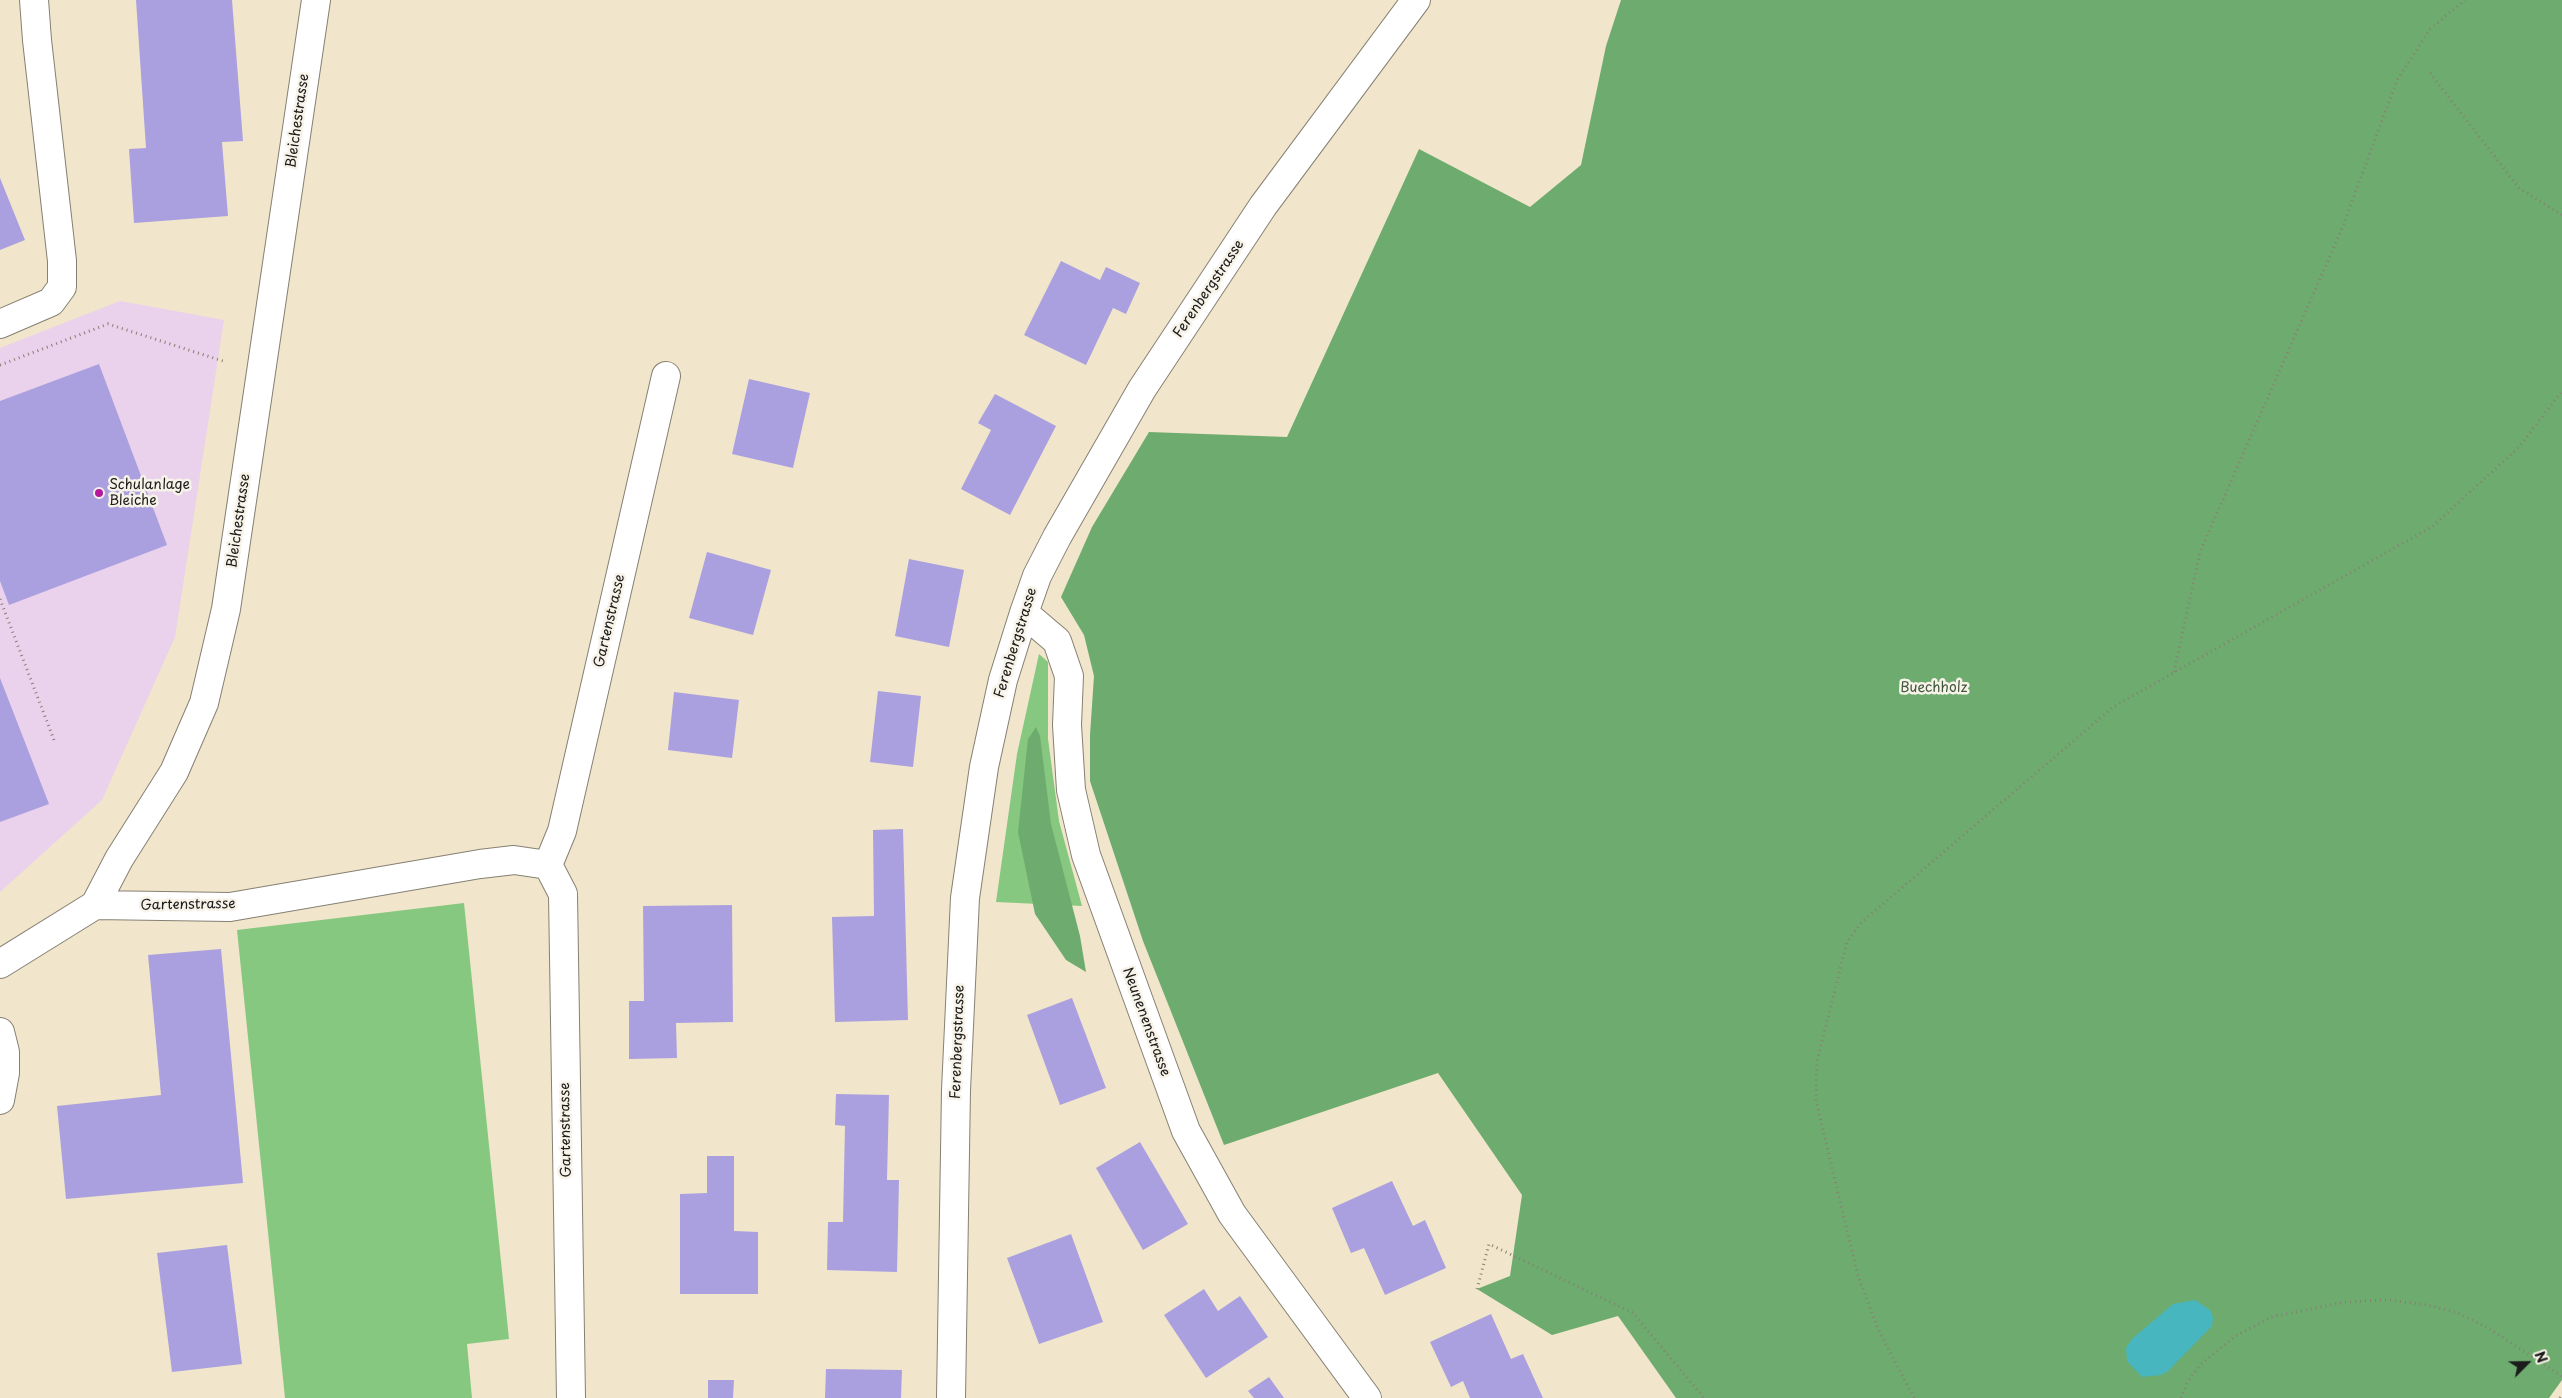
<!DOCTYPE html>
<html>
<head>
<meta charset="utf-8">
<style>
  body { margin:0 }
  #map { position:relative; width:2562px; height:1398px; overflow:hidden; background:#f1e5cb; font-family:"Playpen Sans",sans-serif }
  canvas { display:block }
  .north { position:absolute; left:2502px; top:1338px; width:50px; height:50px; -webkit-text-stroke:4px #f7f3e8; paint-order:stroke; rotate:67deg; font-size:14px; font-weight:700; line-height:20px; text-align:center; color:#1c1c1c }
  .north::after { content:''; display:block; margin:auto; width:18px; height:22px; background:#1c1c1c; clip-path:polygon(50% 0,100% 100%,50% 72%,0 100%) }
</style>
</head>
<body>
<div id="map">
<canvas width="2562" height="1398"></canvas>
<div class="north">N</div>
</div>
<script>
const context = document.querySelector('canvas').getContext('2d');
context.lineJoin = 'round';
function fill(path, color) { context.fillStyle = color; context.fill(path, 'evenodd'); }
const poly = rows => new Path2D(rows.map(r => 'M' + r).join(''));
function stroke(path, color, width, dash) { context.strokeStyle = color; context.lineWidth = width; context.lineCap = dash ? 'butt' : 'round'; context.setLineDash(dash || []); context.stroke(path); }
function label(font, color, halo, rows, align = 'center') {
  context.font = font + ' "Playpen Sans",sans-serif'; context.lineWidth = 5; context.setLineDash([]); context.textBaseline = 'middle'; context.strokeStyle = halo; context.fillStyle = color; for (const [text, x, y, turn = 0] of rows) {
    context.save(); context.translate(x, y); context.rotate((+turn || 0) * Math.PI / 180); context.textAlign = isNaN(turn) ? turn : align; if (halo) context.strokeText(text, 0, 0); context.fillText(text, 0, 0); context.restore();
  }
}
fill(poly([
  [120,301,224,320,175,637,102,800,0,892,0,348]
]), '#ead1ec');
fill(poly([
  [1039,654,1048,662,1048,739,1059,821,1082,906,996,902,1017,754],
  [464,903,509,1339,467,1344,472,1398,285,1398,237,930]
]), '#87c880');
fill(poly([
  [1621,0,2562,0,2562,1380,2549,1398,1676,1398,1618,1316,1552,1335,1477,1289,1510,1276,1522,1195,1438,1073,1224,1145,1143,941,1090,781,1090,735,1094,676,1084,635,1061,597,1092,527,1149,432,1287,437,1419,149,1530,207,1581,165,1606,46],
  [1036,727,1040,736,1051,824,1080,936,1086,972,1066,960,1035,914,1018,832,1028,739]
]), '#6dac6e');
fill(poly([
  [2195,1300,2210,1310,2213,1317,2212,1326,2167,1372,2161,1375,2142,1377,2127,1361,2126,1348,2132,1339,2173,1304]
]), '#47b6bf');
fill(poly([
  [136,0,232,0,243,141,222,142,228,216,134,223,129,149,146,148],
  [0,178,25,240,0,250],
  [1061,261,1100,280,1106,267,1140,283,1126,314,1113,308,1086,365,1024,335],
  [99,364,167,545,9,605,0,581,0,401],
  [749,379,810,393,793,468,732,454],
  [995,394,1056,426,1010,515,961,489,991,430,978,423],
  [707,552,771,570,753,635,689,618],
  [909,559,964,570,949,647,895,636],
  [0,678,49,804,0,822],
  [878,691,921,696,913,767,870,762],
  [674,692,739,700,732,758,668,750],
  [903,829,908,1020,835,1022,832,917,874,916,873,830],
  [732,905,733,1022,676,1023,677,1058,629,1059,629,1001,644,1001,643,906],
  [221,949,243,1183,66,1199,57,1106,161,1095,148,955],
  [1072,998,1106,1088,1060,1105,1027,1015],
  [836,1094,889,1095,887,1180,899,1180,897,1272,827,1270,828,1222,843,1222,845,1126,835,1125],
  [1140,1142,1188,1224,1143,1250,1096,1168],
  [707,1156,734,1156,734,1231,758,1232,758,1294,680,1294,680,1194,707,1193],
  [1392,1181,1413,1226,1425,1220,1446,1268,1385,1295,1364,1248,1351,1253,1332,1208],
  [1071,1234,1103,1322,1039,1344,1007,1258],
  [227,1245,242,1364,172,1372,157,1253],
  [1204,1289,1218,1311,1240,1296,1268,1337,1206,1378,1164,1315],
  [1491,1314,1511,1359,1523,1354,1543,1398,1470,1398,1463,1381,1451,1387,1430,1342],
  [826,1369,902,1370,901,1398,825,1398],
  [1269,1377,1284,1398,1254,1398,1248,1391],
  [708,1380,734,1380,733,1398,708,1398]
]), '#aaa0df');
const minor = poly([
  [0,324,51,302,62,287,62,261,37,40,34,0],
  [1024,613,1057,641,1069,676,1067,725,1071,790,1086,855,1186,1131,1232,1214,1367,1398],
  [548,865,562,831,666,376],
  [95,905,230,907,480,864,514,860,548,865,563,894,571,1398],
  [0,964,95,905,119,859,174,772,204,703,226,609,316,0],
  [0,1032,5,1052,5,1073,0,1100],
  [951,1398,956,1090,965,898,984,767,1003,680,1024,613,1037,576,1057,537,1142,389,1263,206,1416,0]
]);
stroke(minor, '#868074', 30);
stroke(poly([
  [2430,73,2519,188,2562,215],
  [0,365,108,324,226,362],
  [0,599,54,740],
  [2174,672,2200,552,2341,231,2397,80,2430,29,2465,0],
  [1477,1289,1489,1244,1633,1313,1704,1398],
  [1914,1398,1879,1331,1858,1276,1816,1101,1817,1061,1847,942,1862,922,2113,707,2433,526,2519,447,2562,391],
  [2181,1398,2187,1383,2200,1365,2234,1337,2271,1317,2345,1302,2388,1300,2428,1305,2458,1313,2488,1328,2562,1376],
  [2560,1398,2562,1395]
]), '#868074', 3, [1, 4]);
stroke(minor, '#fff', 28);
for (const [x, y, r, color] of [
  [99,493,5,"#b5179e"]
]) { const dot = new Path2D(); dot.arc(x, y, r, 0, 2 * Math.PI); context.fillStyle = color; context.fill(dot); stroke(dot, '#f7f3e8', 2); }
label('14px', '#1c1c1c', '#f7f3e8', [
  ["Bleichestrasse",298,121,-82],
  ["Ferenbergstrasse",1209,289,-56],
  ["Bleichestrasse",239,521,-82],
  ["Gartenstrasse",610,621,-77],
  ["Ferenbergstrasse",1016,643,-73],
  ["Gartenstrasse",188,905,-1],
  ["Neunenenstrasse",1146,1022,70],
  ["Ferenbergstrasse",958,1042,-88],
  ["Gartenstrasse",566,1130,-91]
]);
label('14px', '#1c1c1c', '#f7f3e8', [
  ["Schulanlage",109,485],
  ["Bleiche",109,501]
], 'left');
label('14px', '#41583f', '#f7f3e8', [
  ["Buechholz",1934,688]
]);
</script>
</body>
</html>
